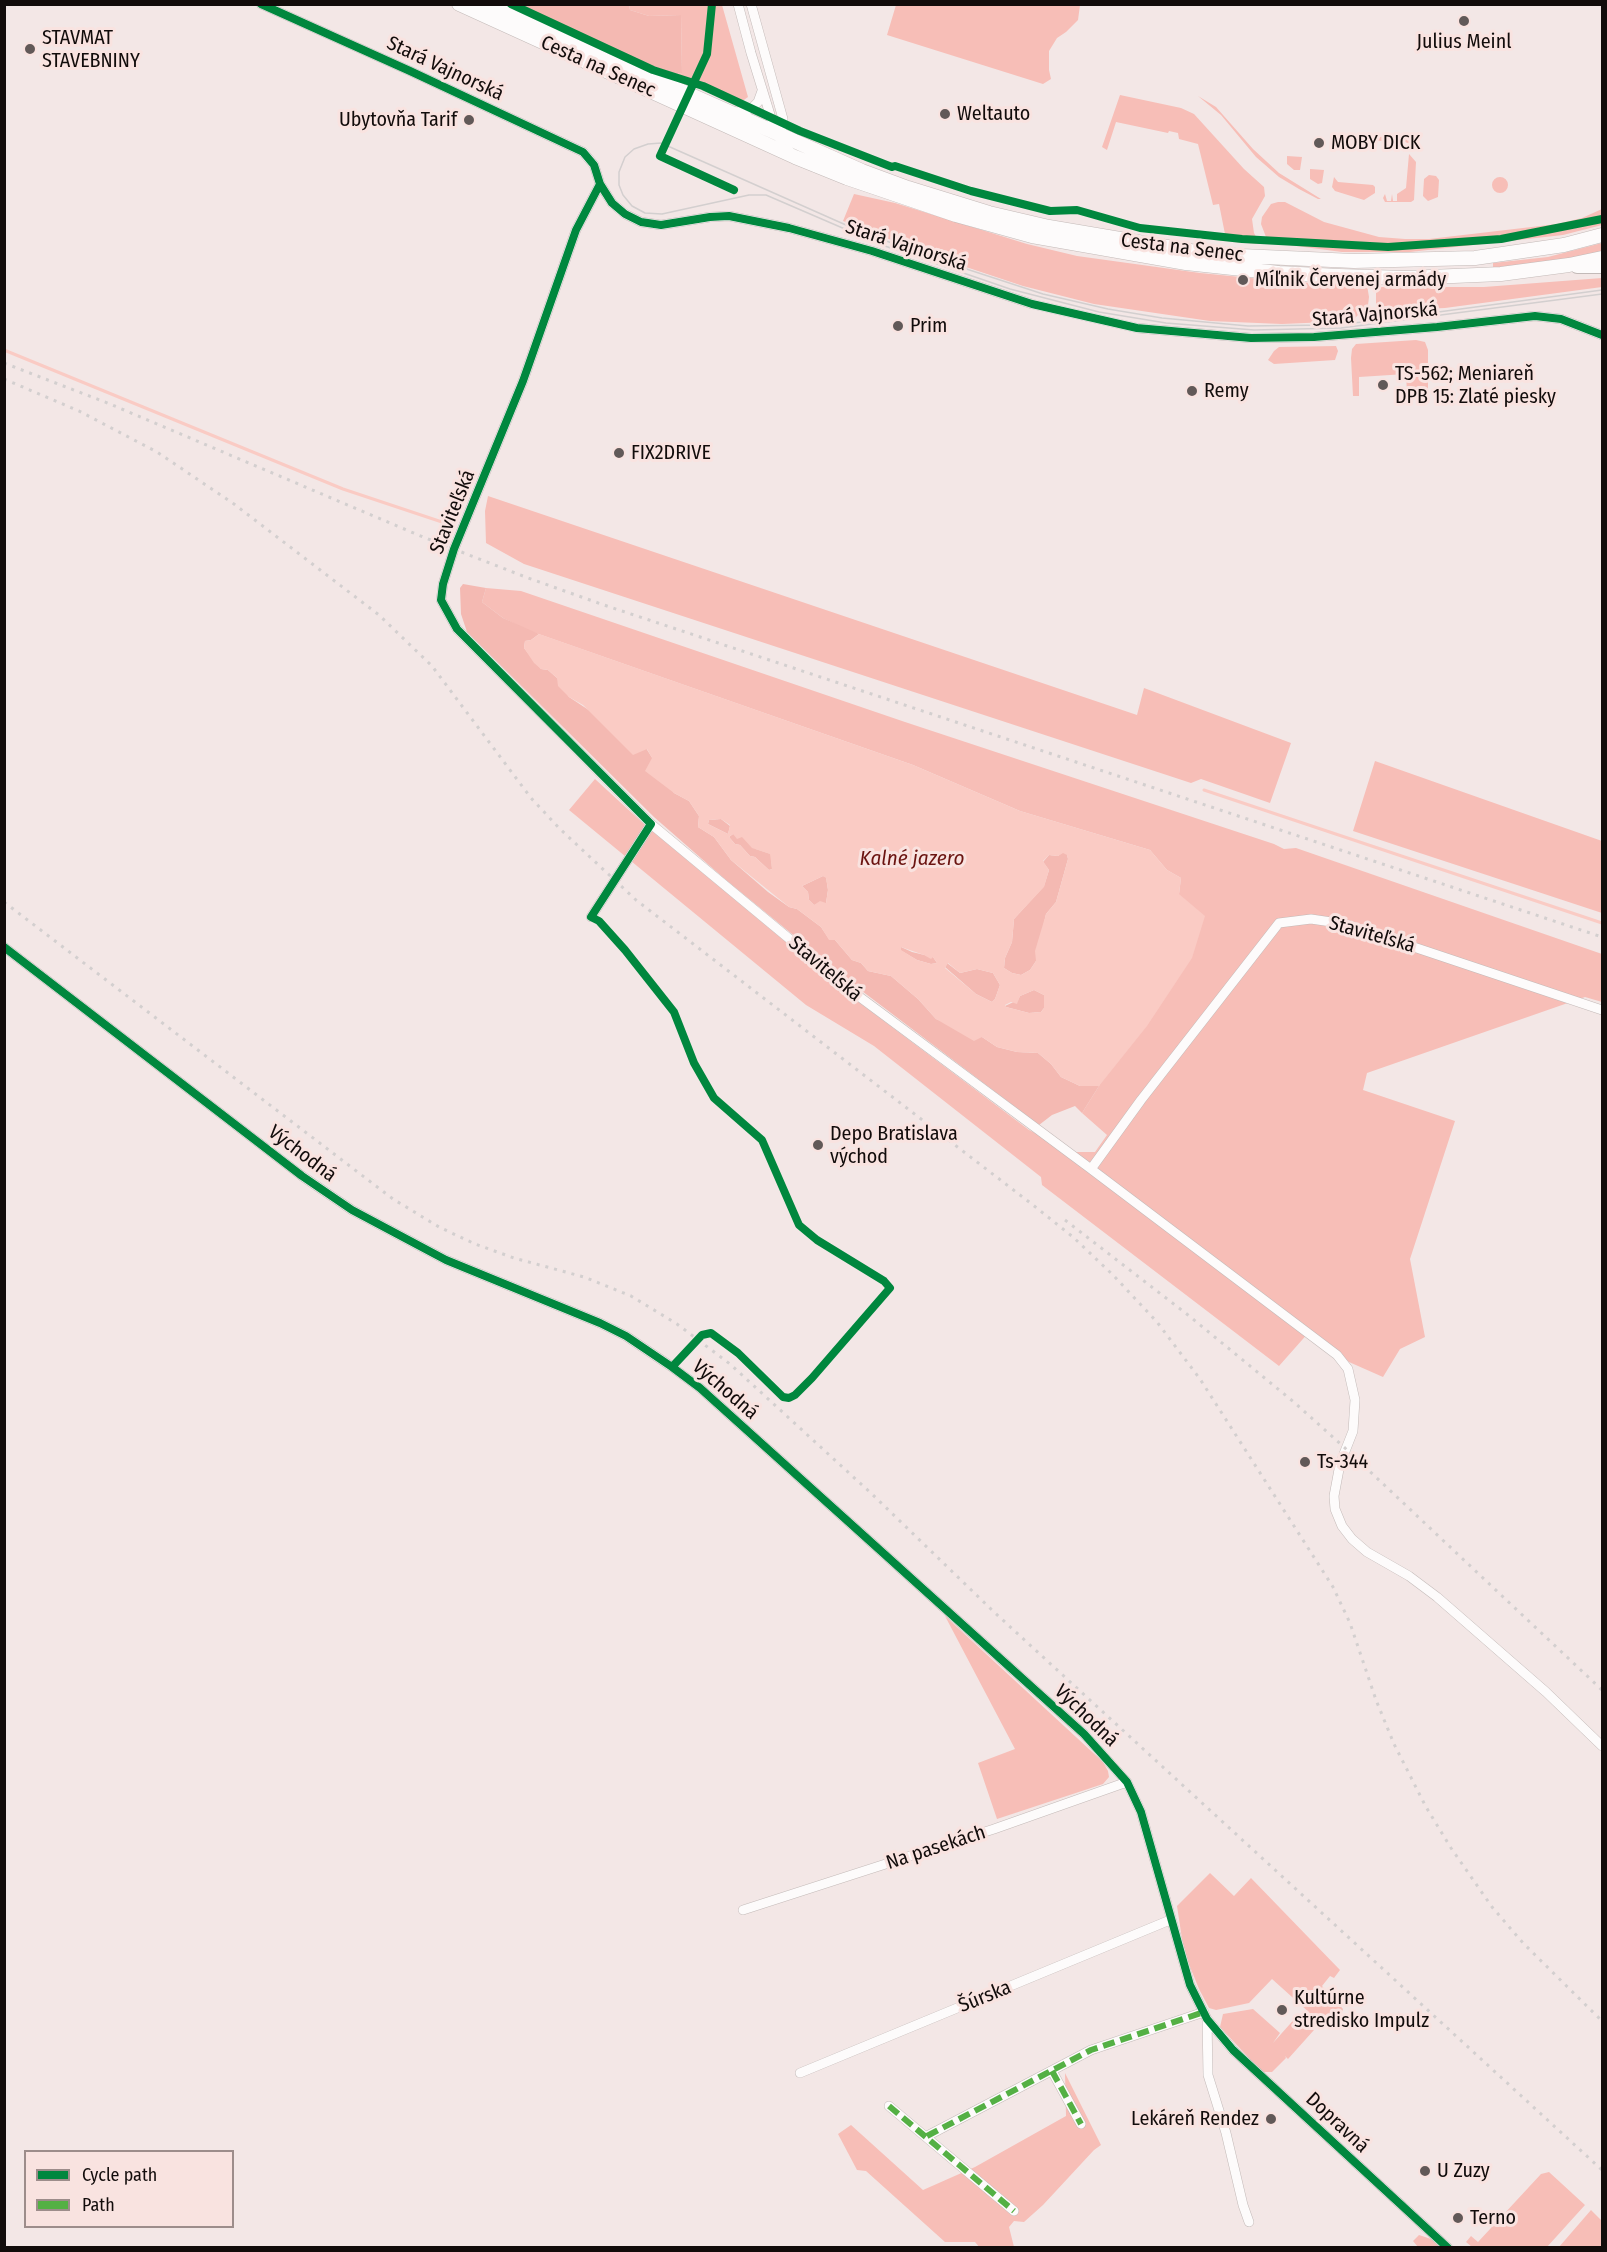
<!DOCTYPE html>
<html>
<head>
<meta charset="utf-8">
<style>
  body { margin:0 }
  #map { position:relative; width:1607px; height:2252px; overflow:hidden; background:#f3e7e6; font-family:"Fira Sans Condensed",sans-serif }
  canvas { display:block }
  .frame { position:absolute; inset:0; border:6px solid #120c0b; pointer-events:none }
  .legend { position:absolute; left:24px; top:2150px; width:210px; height:78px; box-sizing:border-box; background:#f9e3e0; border:2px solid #9d8d8b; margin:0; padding:8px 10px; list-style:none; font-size:18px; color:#120c0b }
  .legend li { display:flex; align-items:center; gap:12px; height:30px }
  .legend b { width:30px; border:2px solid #9d8d8b }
</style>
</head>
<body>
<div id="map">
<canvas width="1607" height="2252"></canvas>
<div class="frame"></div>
<ul class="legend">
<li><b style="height:8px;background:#00873e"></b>Cycle path</li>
<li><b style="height:8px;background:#54b044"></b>Path</li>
</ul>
</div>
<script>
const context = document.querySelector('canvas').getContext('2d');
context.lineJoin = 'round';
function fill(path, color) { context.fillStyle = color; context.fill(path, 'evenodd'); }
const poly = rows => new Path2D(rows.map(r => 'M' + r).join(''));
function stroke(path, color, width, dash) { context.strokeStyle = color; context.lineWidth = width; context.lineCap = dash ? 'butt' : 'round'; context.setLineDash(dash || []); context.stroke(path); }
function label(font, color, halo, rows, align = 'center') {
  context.font = font + ' "Fira Sans Condensed",sans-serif'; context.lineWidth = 6; context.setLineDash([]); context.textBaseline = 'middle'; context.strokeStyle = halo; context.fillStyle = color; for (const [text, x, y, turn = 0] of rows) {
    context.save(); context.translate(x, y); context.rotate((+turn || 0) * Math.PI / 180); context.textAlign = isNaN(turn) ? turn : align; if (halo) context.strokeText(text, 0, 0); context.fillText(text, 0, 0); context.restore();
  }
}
fill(poly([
  [629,5,722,5,748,97,741,102,677,74,682,73,681,15,649,16,630,10],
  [896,5,896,4,1080,5,1078,20,1066,32,1057,38,1049,51,1049,70,1051,79,1043,84,887,35],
  [1120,95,1181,108,1194,114,1244,169,1264,187,1265,196,1252,219,1254,233,1260,244,1234,242,1225,234,1219,204,1213,205,1198,144,1179,139,1178,133,1169,131,1168,133,1116,122,1107,150,1102,147],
  [1198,96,1216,107,1253,149,1279,173,1321,199,1318,199,1299,189,1279,177,1256,157,1221,115],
  [1338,135,1410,138,1417,145,1416,146,1405,142,1341,139,1335,150,1334,139],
  [1409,154,1416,162,1414,200,1411,202,1385,202,1383,198,1385,194,1387,201,1391,201,1392,194,1393,201,1397,201,1397,194,1406,188],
  [1287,156,1302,157,1300,170,1294,170,1287,164],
  [1310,169,1324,170,1322,183,1318,184,1310,179],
  [1429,175,1436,176,1439,180,1438,197,1428,201,1423,196,1424,179],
  [1334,177,1338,182,1373,185,1375,187,1375,193,1364,200,1335,191,1332,187],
  '1492 185a8 8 0 1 1 16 0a8 8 0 1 1-16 0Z',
  [854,194,895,203,1027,244,1077,256,1200,273,1291,282,1367,285,1369,297,1368,305,1352,321,1282,324,1210,321,1094,304,1023,286,927,254,843,221],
  [1278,202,1285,202,1324,222,1379,237,1405,239,1429,239,1557,224,1582,218,1602,209,1602,225,1563,235,1410,252,1342,252,1274,243,1266,237,1261,224,1262,217,1271,204],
  [1602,243,1602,252,1566,262,1493,270,1493,263,1548,257],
  [1602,278,1602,287,1445,308,1378,311,1376,306,1376,287,1484,287],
  [1416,340,1425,342,1428,350,1428,391,1407,393,1406,374,1359,377,1359,396,1353,396,1351,358,1352,349,1356,344],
  [1336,346,1338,351,1335,360,1274,364,1268,360,1274,351,1279,347],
  [488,496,1137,715,1144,688,1291,743,1270,803,1201,779,1191,783,524,564,486,543,485,511],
  [486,588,521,591,905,722,1274,844,1284,849,1296,848,1602,954,1602,1002,1585,997,1367,1073,1363,1090,1455,1121,1410,1259,1425,1337,1400,1349,1383,1377,1349,1362,1310,1331,1279,1366,1042,1185,1041,1177,874,1046,806,1005,569,810,595,779,645,825,852,997,1029,1130,1074,1152,1095,1152,1107,1135,1082,1113,1099,1086,1179,894,1181,878,1167,870,1150,850,1020,811,913,765,527,630,503,618,482,602],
  [1375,761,1602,841,1602,913,1353,831],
  [945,1616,1103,1762,1108,1771,1109,1777,1103,1784,997,1819,978,1763,1015,1749],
  [1210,1873,1234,1896,1251,1878,1340,1970,1334,1978,1330,1976,1322,1986,1343,2009,1342,2012,1327,2016,1321,2023,1272,1979,1249,2003,1216,2010,1209,2008,1199,1989,1184,1952,1177,1906],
  [1253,2009,1280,2033,1273,2043,1298,2015,1314,2030,1288,2059,1285,2056,1286,2058,1272,2072,1262,2072,1220,2027,1223,2014],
  [1065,2073,1101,2145,1094,2150,1043,2205,1024,2222,1014,2221,1009,2227,1014,2247,980,2248,975,2242,945,2242,866,2171,857,2170,838,2134,851,2125,923,2190,975,2167,1066,2116],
  [1549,2172,1585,2205,1547,2247,1472,2247,1466,2242,1471,2236,1478,2242,1541,2174],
  [1591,2210,1602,2221,1602,2247,1559,2247],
  [1419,2235,1431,2239,1440,2247,1418,2247,1413,2241]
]), '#f7beb7');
fill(poly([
  [504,5,629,5,630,10,649,16,681,15,682,73,677,74,651,66],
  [463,584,486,588,482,602,503,618,539,634,531,640,525,641,524,648,541,669,548,670,557,678,569,697,646,748,674,793,689,801,699,816,698,827,714,837,731,860,768,892,789,907,797,909,821,927,829,939,835,940,852,960,861,963,868,971,891,976,918,999,936,1019,982,1037,997,1047,1017,1052,1038,1053,1051,1064,1061,1077,1080,1086,1099,1086,1082,1113,1075,1106,1052,1115,1039,1125,858,988,726,880,654,817,467,632,461,614,460,588],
  [721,819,730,826,728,834,708,824,709,820],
  [733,834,742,836,756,849,771,854,772,869,769,870,755,857,750,856,740,845,735,844,729,837],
  [1063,852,1067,854,1068,859,1056,902,1046,914,1036,961,1030,970,1021,975,1012,973,1004,968,1005,958,1012,942,1014,919,1044,886,1049,870,1043,862,1049,855,1058,856],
  [823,876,826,877,828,890,826,903,814,905,809,900,808,892,802,886],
  [901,947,912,952,933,957,937,963,931,964,917,960,900,950],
  [947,963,960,973,977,969,993,973,1000,985,995,999,992,1002,976,994,945,967],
  [1034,990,1044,995,1044,1008,1041,1012,1029,1013,1006,1007,1005,1006,1018,1000,1020,996]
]), '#f4b9b2');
fill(poly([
  [539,634,913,765,1020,811,1150,850,1167,870,1181,878,1179,894,1205,916,1192,958,1147,1026,1099,1086,1080,1086,1061,1077,1051,1064,1038,1053,1017,1052,997,1047,982,1037,974,1041,936,1019,918,999,891,976,868,971,861,963,852,960,835,940,829,940,821,927,797,909,789,907,731,860,714,837,698,827,699,816,689,801,674,793,645,771,652,758,647,749,633,755,583,705,569,697,558,686,557,678,548,670,541,669,534,663,524,648,525,641,531,640],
  [721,819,730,825,728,834,708,824,709,820],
  [733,834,737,839,742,837,752,848,770,854,772,869,769,870,755,857,750,856,740,845,735,844,729,837],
  [1063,853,1067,855,1068,859,1056,902,1046,914,1035,951,1036,961,1030,970,1021,975,1012,973,1004,968,1005,958,1012,942,1014,919,1044,887,1049,870,1043,861,1049,855,1058,856],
  [823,876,826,878,828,890,826,903,820,901,814,905,809,900,808,892,802,886],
  [901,947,924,955,931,959,933,957,937,963,931,964,917,960,901,950],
  [948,963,960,973,977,969,993,973,1000,985,995,999,992,1002,976,994,945,968],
  [1034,990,1044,995,1044,1008,1041,1012,1029,1013,1006,1007,1005,1005,1011,1002,1017,1004,1020,996]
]), '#facbc4');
stroke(poly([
  [4,350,343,489,454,526],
  [1204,790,1602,923]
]), '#facbc4', 3);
const minor = poly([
  [261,4,410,71,583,152,594,165,600,184,612,203,625,214,641,222,661,225,710,217,729,216,789,228,872,251,1032,304,1137,328,1251,338,1314,337,1437,327,1535,316,1561,319,1602,335],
  [738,4,751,53,776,134,791,153],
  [751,4,783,119,783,126,776,134],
  [734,112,746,111,753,107,758,102,762,91],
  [600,184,576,230,523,381,454,549,443,584,441,600,457,629,651,824,857,995,1091,1169,1141,1100,1279,923,1311,919,1345,924,1602,1010],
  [591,917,651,824],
  [4,947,302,1176,352,1210,446,1260,600,1323,626,1336,672,1367,700,1388,1084,1734,1127,1782,1141,1812,1190,1985,1207,2019,1208,2075,1226,2133,1243,2205,1249,2222],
  [1091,1169,1337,1355,1348,1369,1355,1400,1353,1431,1340,1464,1334,1496,1335,1509,1342,1526,1352,1539,1367,1552,1409,1576,1437,1597,1546,1692,1602,1746],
  [743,1910,994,1829,1127,1782],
  [1207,2019,1233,2050,1448,2248],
  [1052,2071,1081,2124],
  [800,2073,1170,1920],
  [889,2106,1014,2211],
  [927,2136,1091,2050,1204,2012]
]);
const secondary = poly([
  [1577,267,1602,267]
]);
const primary = poly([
  [459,4,795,157,847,178,956,215,1032,236,1186,263,1279,273,1339,276,1406,278,1501,274,1569,265,1602,258],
  [486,4,862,171,908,188,989,213,1049,227,1191,251,1241,256,1354,261,1475,258,1564,245,1602,235]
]);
stroke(minor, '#c3bab8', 10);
stroke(secondary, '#c3bab8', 14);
stroke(primary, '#c3bab8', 15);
stroke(minor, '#fdfbfb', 9);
stroke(secondary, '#fdfbfb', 12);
stroke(primary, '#fdfbfb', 14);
stroke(poly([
  [1602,290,1364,322,1327,325,1248,326,1162,318,1108,309,1043,294,945,262,864,233,661,143,648,144,634,149,625,157,619,172,619,185,623,195,632,206,645,213,662,214,749,195,766,195,882,245,1010,289,1099,312,1166,323,1254,330,1341,328,1602,294]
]), '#d3cfcf', 1.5);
stroke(poly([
  [4,363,110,404,423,537,528,578,604,605,1602,937],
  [4,379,79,411,157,452,234,504,379,615,432,666,531,798,560,829,636,900,1033,1205,1073,1237,1113,1275,1157,1322,1200,1379,1333,1587,1350,1623,1376,1700,1394,1744,1426,1807,1451,1848,1492,1907,1523,1943,1602,2021],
  [4,902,393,1199,439,1227,475,1244,514,1258,584,1277,631,1296,677,1324,730,1364,873,1495,994,1612,1602,2170],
  [1065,1220,1188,1315,1295,1403,1346,1449,1602,1690]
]), '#d3cfcf', 3, [3, 6]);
stroke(poly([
  [1052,2071,1081,2124],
  [889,2106,1014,2211],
  [927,2136,1091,2050,1204,2012]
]), '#54b044', 6, [12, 6]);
stroke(poly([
  [261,4,410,71,583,152,594,165,600,184,612,203,625,214,641,222,661,225,710,217,729,216,789,228,872,251,1032,304,1137,328,1251,338,1314,337,1437,327,1535,316,1561,319,1602,335],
  [511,4,653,70,703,86,800,131,892,167,895,166,971,191,1050,211,1077,210,1140,228,1242,239,1388,247,1501,239,1602,219],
  [712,4,707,54,660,156,734,190],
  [600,184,576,230,523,381,454,549,443,584,441,600,457,629,651,824,591,917,599,921,625,950,674,1012,694,1063,714,1098,762,1140,799,1225,817,1240,884,1281,890,1288,812,1378,795,1395,789,1398,783,1397,738,1353,711,1333,702,1335,672,1367],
  [4,947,302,1176,352,1210,446,1260,600,1323,626,1336,672,1367,700,1388,1084,1734,1127,1782,1141,1812,1190,1985,1207,2019,1233,2050,1448,2248]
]), '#00873e', 8);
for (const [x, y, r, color] of [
  [1464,21,6,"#615958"],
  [30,49,6,"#615958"],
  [945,114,6,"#615958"],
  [469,120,6,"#615958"],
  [1319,143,6,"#615958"],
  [1243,280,6,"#615958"],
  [898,326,6,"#615958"],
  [1383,385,6,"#615958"],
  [1192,391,6,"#615958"],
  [619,453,6,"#615958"],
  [818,1145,6,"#615958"],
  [1305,1462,6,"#615958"],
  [1282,2010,6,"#615958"],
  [1271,2119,6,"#615958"],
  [1425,2171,6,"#615958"],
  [1458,2218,6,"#615958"]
]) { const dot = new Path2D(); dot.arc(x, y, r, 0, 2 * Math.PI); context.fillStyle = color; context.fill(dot); stroke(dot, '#f9e3e0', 2); }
label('20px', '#120c0b', '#f9e3e0', [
  ["STAVMAT",42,38],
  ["STAVEBNINY",42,61],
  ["Julius Meinl",1464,42,"center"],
  ["Weltauto",957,114],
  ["Ubytovňa Tarif",457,120,"right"],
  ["MOBY DICK",1331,143],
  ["Míľnik Červenej armády",1255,280],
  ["Prim",910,326],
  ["TS-562; Meniareň",1395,374],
  ["DPB 15: Zlaté piesky",1395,397],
  ["Remy",1204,391],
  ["FIX2DRIVE",631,453],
  ["Depo Bratislava",830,1134],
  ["východ",830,1157],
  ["Ts-344",1317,1462],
  ["Kultúrne",1294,1998],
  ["stredisko Impulz",1294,2021],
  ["Lekáreň Rendez",1259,2119,"right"],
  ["U Zuzy",1437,2171],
  ["Terno",1470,2218]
], 'left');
label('20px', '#120c0b', '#f9e3e0', [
  ["Cesta na Senec",598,67,24],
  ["Stará Vajnorská",445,69,25],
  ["Stará Vajnorská",906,246,18],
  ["Cesta na Senec",1182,248,7],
  ["Stará Vajnorská",1375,315,-5],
  ["Staviteľská",453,512,-68],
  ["Staviteľská",1372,935,16],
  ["Staviteľská",825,969,40],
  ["Východná",302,1154,37],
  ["Východná",725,1390,41],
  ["Východná",1086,1716,44],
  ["Na pasekách",936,1848,-18],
  ["Šúrska",985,1997,-22],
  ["Dopravná",1337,2123,43]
]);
label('italic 21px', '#6b1411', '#f9e3e0', [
  ["Kalné jazero",912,859]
]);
</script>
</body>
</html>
